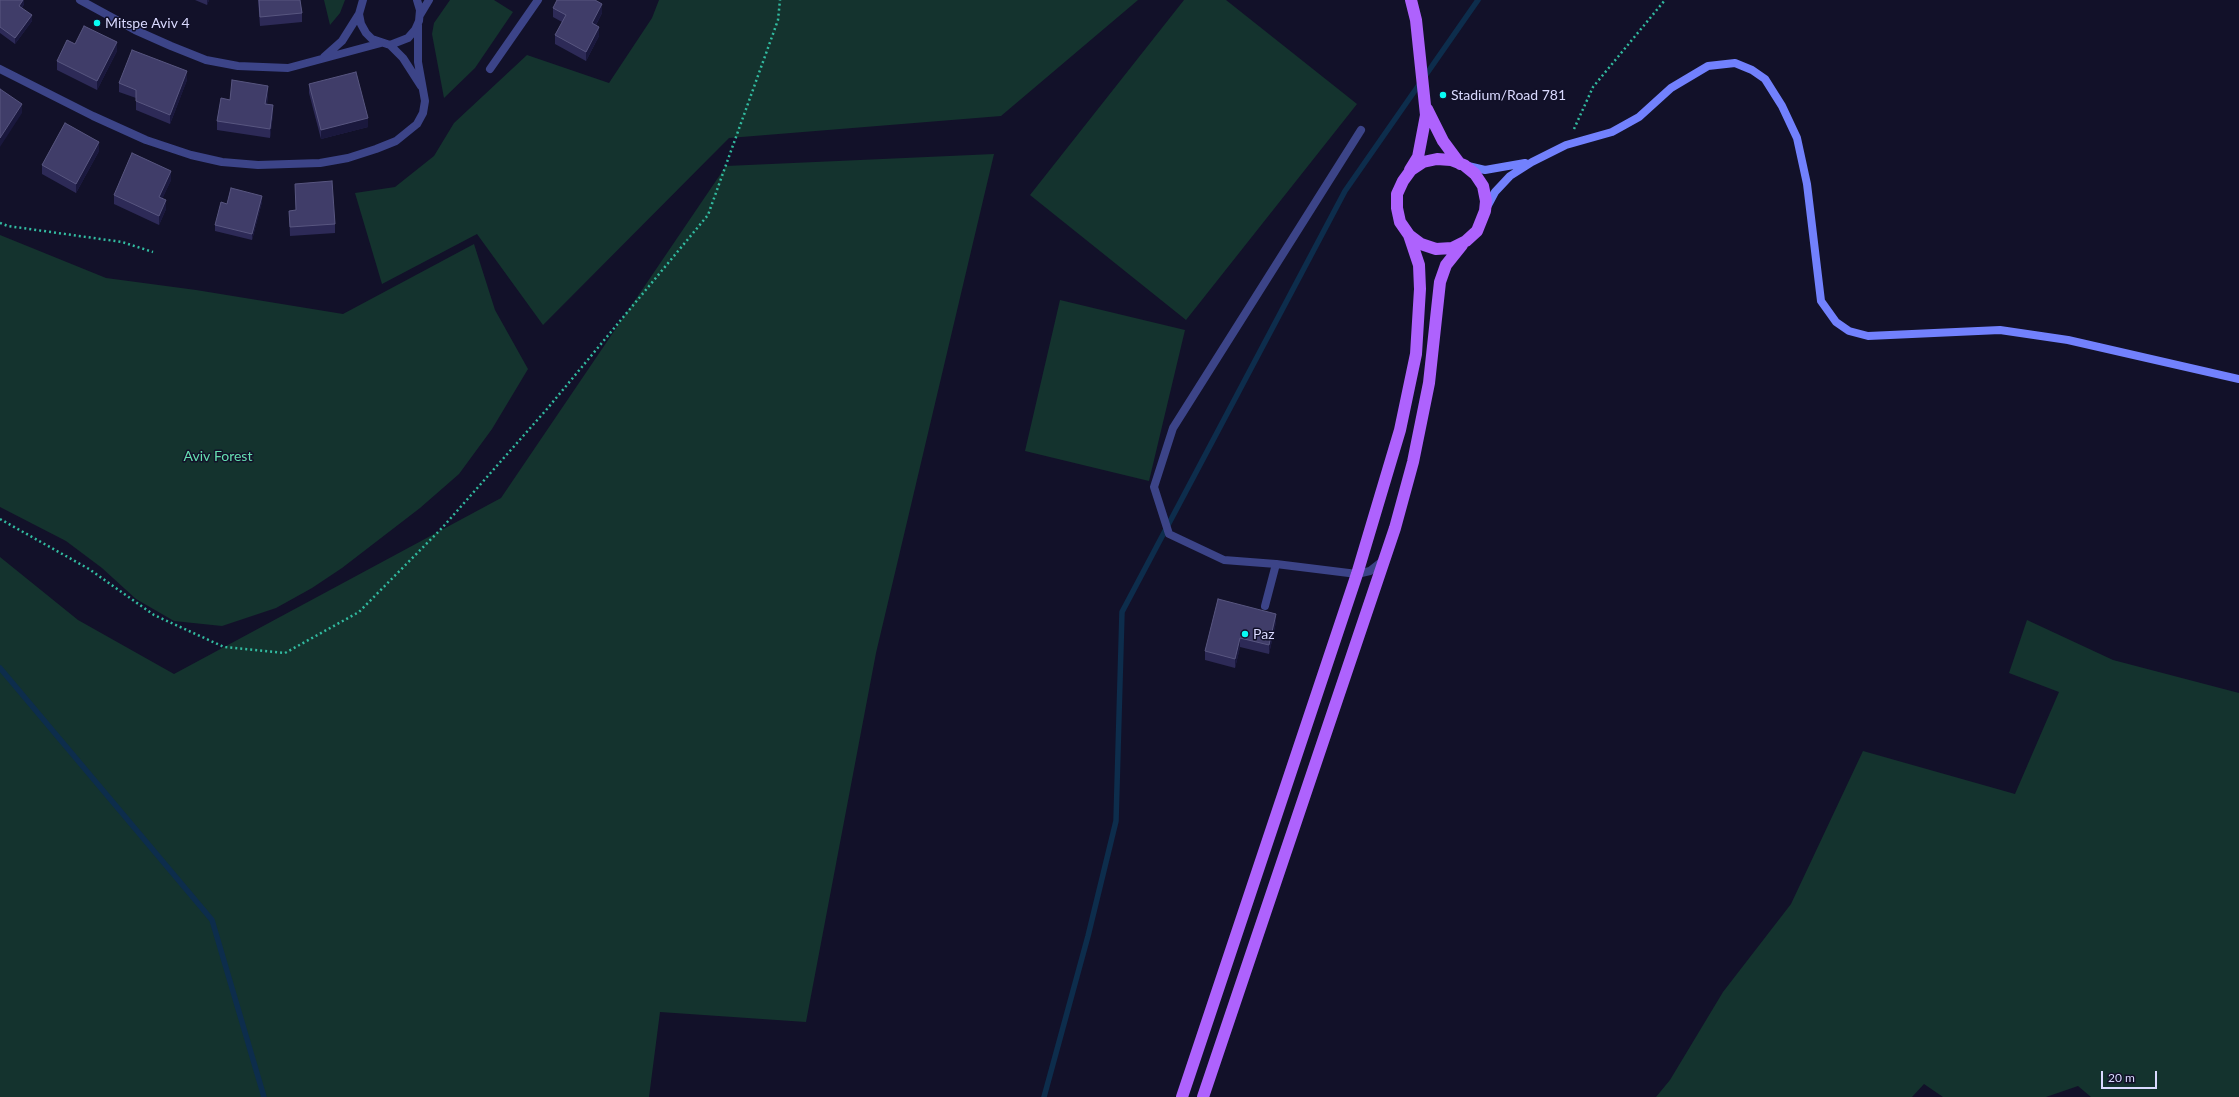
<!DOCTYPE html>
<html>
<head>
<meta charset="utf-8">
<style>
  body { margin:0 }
  #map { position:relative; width:2239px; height:1097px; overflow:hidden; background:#121129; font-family:Lato,sans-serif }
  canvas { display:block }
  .scale { position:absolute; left:2101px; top:1071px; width:56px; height:18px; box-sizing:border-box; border:2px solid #dadaff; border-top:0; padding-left:5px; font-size:12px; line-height:14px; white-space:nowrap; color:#dadaff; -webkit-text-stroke:3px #121129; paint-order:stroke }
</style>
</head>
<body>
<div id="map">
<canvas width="2239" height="1097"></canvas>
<div class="scale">20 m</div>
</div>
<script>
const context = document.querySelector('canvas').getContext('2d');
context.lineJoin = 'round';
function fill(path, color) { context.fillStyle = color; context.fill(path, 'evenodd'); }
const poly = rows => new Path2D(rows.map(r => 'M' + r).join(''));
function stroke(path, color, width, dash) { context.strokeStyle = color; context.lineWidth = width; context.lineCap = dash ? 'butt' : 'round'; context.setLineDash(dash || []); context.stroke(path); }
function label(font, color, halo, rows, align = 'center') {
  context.font = font + ' Lato,sans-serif'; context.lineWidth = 3; context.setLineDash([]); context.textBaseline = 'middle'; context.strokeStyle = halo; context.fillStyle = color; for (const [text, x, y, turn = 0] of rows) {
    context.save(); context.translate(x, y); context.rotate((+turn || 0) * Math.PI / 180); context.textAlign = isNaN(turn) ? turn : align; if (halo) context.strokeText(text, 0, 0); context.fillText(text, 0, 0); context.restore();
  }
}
fill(poly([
  [324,0,345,0,340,13,330,25],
  [450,0,494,0,513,12,475,68,444,98,432,34,434,23],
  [659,0,1138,0,1001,116,729,138,543,325,477,234,382,284,355,193,395,187,434,156,454,123,527,55,609,83,652,18],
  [1184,0,1226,0,1357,104,1186,320,1030,195],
  [994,154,876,653,806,1022,660,1012,649,1097,0,1097,0,557,78,620,174,674,501,498,726,166],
  [0,235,106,278,196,290,343,314,474,244,495,310,528,369,492,429,459,474,420,508,342,568,312,588,276,608,222,626,174,621,136,599,102,568,66,541,0,507],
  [1060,300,1185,330,1149,481,1025,451],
  [2027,620,2113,660,2239,693,2239,1097,2091,1097,2078,1086,2046,1097,1943,1097,1924,1084,1912,1097,1656,1097,1670,1080,1723,992,1791,904,1863,751,2015,794,2059,692,2009,673]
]), '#14332e');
stroke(poly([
  [0,668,212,920,264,1097],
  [1044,1097,1088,936,1116,821,1122,612,1345,191,1478,0]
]), '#0d2d4c', 5.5);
stroke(poly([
  [1574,129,1593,87,1665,0],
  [0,223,8,226,122,242,153,252],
  [0,519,89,569,154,615,224,647,285,653,359,612,442,528,547,409,708,215,778,20,780,0]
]), '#32bba0', 2.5, [2, 3]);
stroke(poly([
  [1265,606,1276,564]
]), '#3c4488', 8);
stroke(poly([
  [80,0,135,30,171,46,206,60,238,66,288,68,381,43],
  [363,0,359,14,361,24,366,33,372,39,390,45,408,38,415,30,419,21,420,10,417,0],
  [420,15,429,0],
  [390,45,403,58,421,86],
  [324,57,342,41,359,14],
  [0,69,93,116,146,140,191,155,222,162,258,165,320,163,348,158,376,149,396,141,417,124,423,113,425,101,418,62,418,25],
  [490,69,538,0],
  [1361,130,1173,428,1154,487,1169,534,1224,560,1276,564,1357,574,1370,571,1384,560]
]), '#3c4488', 8);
stroke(poly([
  [1468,166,1485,170,1525,163],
  [1487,207,1495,192,1510,176,1532,162,1566,145,1612,132,1639,117,1671,88,1708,66,1735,63,1752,70,1765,79,1782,106,1797,138,1807,184,1821,301,1836,322,1849,331,1868,336,2000,330,2068,340,2239,379]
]), '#7281fd', 8);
stroke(poly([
  [1427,109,1443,141,1460,164],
  [1410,170,1418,157,1426,115,1416,20,1411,0],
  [1182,1097,1357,574,1400,430,1416,354,1420,289,1419,265,1409,235,1400,222,1397,208,1397,194,1403,181,1411,170,1423,162,1437,159,1451,160,1464,165,1475,174,1483,186,1486,201,1485,211,1477,231,1466,241,1452,248,1436,249,1421,244,1409,235],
  [1203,1097,1395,528,1413,462,1429,383,1440,282,1446,265,1462,245]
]), '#ae62fd', 12);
fill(poly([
  [0,0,24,0,24,4,22,8,32,21,15,44,0,33],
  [195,0,209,0,207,5],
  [258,0,300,0,302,13,302,22,260,26],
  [553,8,602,13,596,25,599,36,586,61,555,44,555,35,562,22,553,17],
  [75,44,117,51,97,90,57,70,57,61],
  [187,80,170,124,136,110,136,98,119,92,119,83],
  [309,84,368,127,321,139,309,93],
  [268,95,267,104,273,114,270,138,217,130,217,121,230,100],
  [99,151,76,193,42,174,42,165],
  [171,180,162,199,166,209,159,225,114,204,114,195],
  [295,184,335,224,335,233,290,236,289,211,296,210],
  [262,202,252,240,215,231,215,225,227,204],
  [1276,622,1269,654,1240,647,1235,668,1205,660,1205,651]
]), '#2d2a57');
fill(poly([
  [23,0,24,0,24,4,19,12,19,6],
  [207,0,209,0,207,5],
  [602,4,602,13,592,32,592,23],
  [32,15,32,21,15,44,15,38],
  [599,27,599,36,586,61,586,52],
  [117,42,117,51,97,90,97,81],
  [187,71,187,80,170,124,170,115],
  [268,86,268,95,265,113,265,104],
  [22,104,22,113,0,147,0,138],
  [273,105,273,114,270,138,270,129],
  [368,118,368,127,321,139,321,130],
  [99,142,99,151,76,193,76,184],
  [171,171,171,180,159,206,159,197],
  [262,196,262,202,252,240,252,234],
  [166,200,166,209,159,225,159,216],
  [1276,614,1276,622,1269,654,1269,645],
  [1240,638,1240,647,1235,668,1235,659]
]), '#1a183d');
const building = poly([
  [0,0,23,0,19,6,32,15,15,38,0,27,0,0],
  [259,0,300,0,302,13,260,17,259,0],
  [557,0,595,0,602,4,592,23,599,27,586,52,555,35,566,15,553,8,557,0],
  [84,26,117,42,97,81,57,61,67,40,75,44,84,26],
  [132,50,187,71,170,115,136,101,136,90,119,83,132,50],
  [356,72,368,118,321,130,309,84,356,72],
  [232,80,268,86,265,104,273,105,270,129,217,121,221,98,230,100,232,80],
  [0,89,22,104,0,138,0,89],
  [65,123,99,142,76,184,42,165,65,123],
  [132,153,171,171,159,197,166,200,159,216,114,195,132,153],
  [332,181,335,224,290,227,289,211,296,210,295,184,332,181],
  [231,188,262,196,252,234,215,225,221,202,227,204,231,188],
  [1218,599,1276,614,1269,645,1240,638,1235,659,1205,651,1218,599]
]);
fill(building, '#403d69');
stroke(building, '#585680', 1);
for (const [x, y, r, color] of [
  [97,23,4,"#08fcf4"],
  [1443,95,4,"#08fcf4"],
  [1245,634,4,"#08fcf4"]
]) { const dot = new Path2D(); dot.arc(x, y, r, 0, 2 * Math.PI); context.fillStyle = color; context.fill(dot); stroke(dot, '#121129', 1.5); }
label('14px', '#dadaff', '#121129', [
  ["Mitspe Aviv 4",105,23],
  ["Stadium/Road 781",1451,95],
  ["Paz",1253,634]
], 'left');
label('14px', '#65dfb0', '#121129', [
  ["Aviv Forest",218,456]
]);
</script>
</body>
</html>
